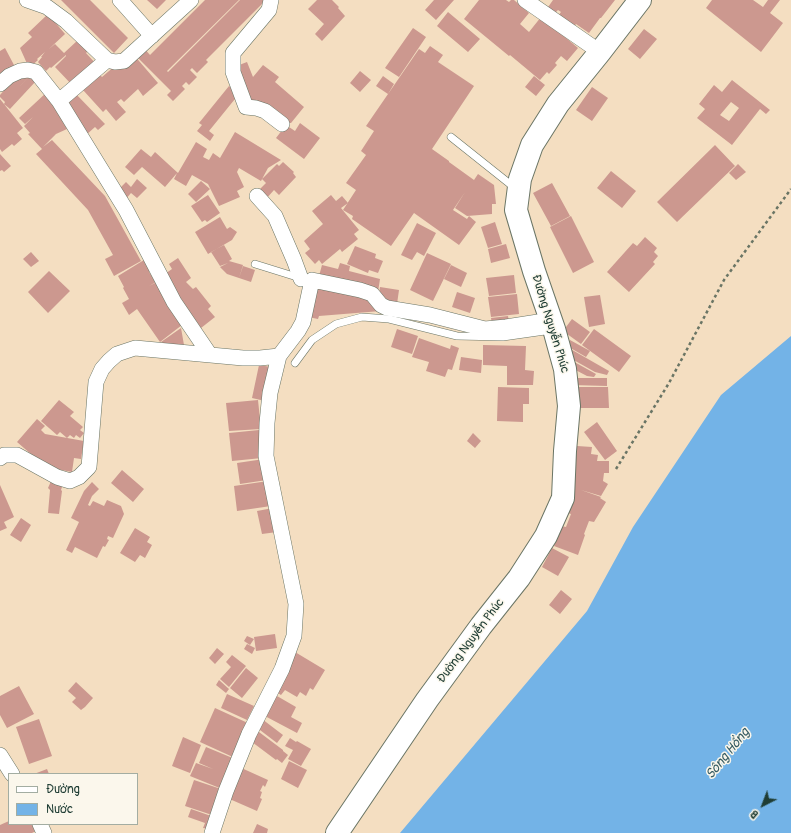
<!DOCTYPE html>
<html>
<head>
<meta charset="utf-8">
<style>
  body { margin:0 }
  #map { position:relative; width:791px; height:833px; overflow:hidden; background:#f4dec1; font-family:Pangolin,sans-serif }
  canvas { display:block }
  .legend { position:absolute; left:8px; top:773px; width:130px; height:52px; box-sizing:border-box; background:#fbf7ec; border:1px solid #a3ada2; margin:0; padding:5px 7px; list-style:none; font-size:12px; color:#1f3d34 }
  .legend li { display:flex; align-items:center; gap:8px; height:20px }
  .legend b { width:20px; border:1px solid #a3ada2 }
  .north { position:absolute; left:743px; top:785px; width:40px; height:40px; -webkit-text-stroke:3px #fbf7ec; paint-order:stroke; rotate:222deg; font-size:11px; font-weight:700; line-height:16px; text-align:center; color:#1f3d34 }
  .north::after { content:''; display:block; margin:auto; width:14px; height:18px; background:#1f3d34; clip-path:polygon(50% 0,100% 100%,50% 72%,0 100%) }
</style>
</head>
<body>
<div id="map">
<canvas width="791" height="833"></canvas>
<ul class="legend">
<li><b style="height:5px;background:#fff"></b>Đường</li>
<li><b style="height:11px;background:#73b3e7"></b>Nước</li>
</ul>
<div class="north">B</div>
</div>
<script>
const context = document.querySelector('canvas').getContext('2d');
context.lineJoin = 'round';
function fill(path, color) { context.fillStyle = color; context.fill(path, 'evenodd'); }
const poly = rows => new Path2D(rows.map(r => 'M' + r).join(''));
function stroke(path, color, width, dash) { context.strokeStyle = color; context.lineWidth = width; context.lineCap = dash ? 'butt' : 'round'; context.setLineDash(dash || []); context.stroke(path); }
function label(font, color, halo, rows, align = 'center') {
  context.font = font + ' Pangolin,sans-serif'; context.lineWidth = 3; context.setLineDash([]); context.textBaseline = 'middle'; context.strokeStyle = halo; context.fillStyle = color; for (const [text, x, y, turn = 0] of rows) {
    context.save(); context.translate(x, y); context.rotate((+turn || 0) * Math.PI / 180); context.textAlign = isNaN(turn) ? turn : align; if (halo) context.strokeText(text, 0, 0); context.fillText(text, 0, 0); context.restore();
  }
}
fill(poly([
  [791,336,791,833,400,833,587,611,633,527,721,395]
]), '#73b3e7');
fill(poly([
  [61,0,90,0,128,38,114,53],
  [147,0,166,0,157,9],
  [205,0,239,0,167,71,168,72,240,0,266,0,206,60,208,62,197,73,192,68,190,70,197,77,189,85,186,82,182,86,185,89,173,101,167,95,171,91,135,55,143,47,150,55],
  [317,0,332,0,339,7,338,8,345,16,322,41,315,34,324,24,308,9],
  [434,0,454,0,436,20,425,10],
  [479,0,506,0,509,2,511,0,514,0,529,13,520,24,529,32,541,17,578,48,567,61,561,56,555,63,557,65,549,74,547,72,540,80,510,55,509,56,464,19],
  [553,0,615,0,601,18,600,18,589,33,576,24,573,28,557,17,561,12,558,10,553,15,546,10],
  [712,0,753,0,763,7,768,0,780,0,770,13,783,23,761,52,706,8],
  [448,12,480,39,468,52,437,26],
  [48,14,65,34,49,49,55,44,64,53,78,40,88,51,86,53,97,65,73,86,55,67,66,56,66,55,51,68,50,67,46,71,38,62,42,57,41,57,45,52,37,59,38,60,29,68,20,48,32,37,28,33],
  [413,28,426,37,399,77,385,68],
  [644,29,657,39,640,59,628,49],
  [430,46,443,55,438,62,474,86,432,149,449,161,449,162,474,180,478,174,494,185,496,204,492,204,492,214,467,216,455,208,465,192,453,210,467,219,469,216,476,222,459,245,414,213,391,246,352,219,353,216,343,210,356,190,346,183,366,155,361,151,374,131,366,126,419,49,425,53],
  [5,48,14,65,0,80,0,51],
  [133,54,158,83,143,96,138,89,124,102,121,99,117,102,126,112,116,121,106,109,103,112,83,90,100,75,102,77,116,65],
  [247,62,253,77,263,65,279,77,275,82,304,107,291,123,285,123,247,103,234,67],
  [22,70,29,76,14,93,30,75,36,81,10,109,4,104,5,102,0,97,0,95],
  [360,71,371,80,360,92,350,83],
  [383,76,394,84,388,94,376,86],
  [534,76,545,85,536,96,525,87],
  [732,80,770,110,766,114,760,109,732,145,697,118,705,109,699,104,714,85,722,92],
  [731,102,739,108,729,121,720,115],
  [229,86,239,94,209,131,214,135,210,141,197,131,202,125,199,123],
  [592,87,608,98,592,121,576,110],
  [47,92,67,129,56,134,43,147,52,140,105,196,141,261,114,276,105,259,113,255,88,210,36,154,42,149,28,134,30,133,24,126,33,117,25,124,19,118],
  [74,92,105,124,98,130,95,127,85,136,64,106],
  [0,99,23,128,17,133,22,139,14,146,12,144,2,152,0,149],
  [300,123,320,138,304,159,276,138,286,125,295,131],
  [235,132,281,160,268,168,261,181,239,168,237,172,244,187,237,191,240,197,219,206,208,184,192,175,186,186,174,179,177,173,165,187,142,167,134,175,125,167,141,149,151,157,155,152,178,173,196,142,207,149,203,157,209,160,213,153,220,158],
  [715,145,735,166,677,222,657,202],
  [0,154,11,166,4,172,2,170,0,171],
  [283,162,294,172,293,173,296,177,279,195,274,190,266,199,258,191,266,183,262,179,277,164,279,166],
  [738,164,746,172,736,180,729,173],
  [611,171,636,191,622,208,597,188],
  [137,179,147,188,137,198,131,193,125,200,116,192,126,182,131,187],
  [201,181,210,189,196,202,188,194],
  [552,183,570,216,551,226,533,193],
  [208,195,220,213,207,222,205,220,202,222,191,206],
  [331,195,336,201,342,196,348,203,341,208,359,230,354,234,358,239,342,252,340,249,322,264,319,260,315,264,305,253,310,249,304,241,323,224,312,211],
  [571,216,594,262,573,273,550,227],
  [220,217,227,229,230,227,237,232,232,240,208,254,195,232],
  [495,222,502,244,488,248,481,227],
  [417,223,436,233,424,256,417,252,412,260,401,255],
  [645,237,657,248,654,252,658,256,653,262,655,264,629,292,607,272,633,243,637,246],
  [506,244,510,258,491,263,488,249],
  [224,245,232,259,229,261,243,265,239,278,227,274,220,267,228,263,220,266,211,252],
  [355,246,376,254,375,258,383,261,378,273,369,270,368,273,347,264],
  [31,252,39,261,31,267,23,259],
  [427,253,451,264,433,301,410,290],
  [178,258,191,278,186,282,193,289,196,287,211,306,208,309,215,317,201,328,162,276,172,269,169,264],
  [144,260,151,270,149,272,156,282,149,286,157,282,182,325,160,342,137,309,129,315,122,303,129,299,123,288,124,287,118,276],
  [340,263,350,266,349,271,380,279,378,292,319,276,322,265,338,269],
  [451,265,467,273,461,287,444,279],
  [243,266,255,270,251,282,239,278],
  [49,271,70,291,48,313,28,292],
  [514,275,516,293,489,296,486,278],
  [314,283,370,295,381,311,319,316,318,319,308,317],
  [380,287,399,290,397,304,378,300],
  [457,292,475,298,470,313,452,307],
  [517,294,519,314,491,317,488,297],
  [600,295,605,324,589,327,584,297],
  [508,316,509,322,492,324,491,318],
  [572,319,590,332,581,344,563,331],
  [181,328,184,345,172,347,161,342],
  [397,329,418,336,412,354,391,347],
  [594,329,631,356,619,372,582,345],
  [419,338,450,349,451,345,459,348,452,370,448,369,445,377,426,371,429,362,412,357],
  [570,340,590,351,586,357,567,346],
  [483,345,526,346,525,370,534,371,533,385,507,385,507,366,483,365],
  [567,347,609,371,607,375,595,372,563,354],
  [461,357,482,360,481,373,459,370],
  [569,359,596,374,594,377,587,376,566,365],
  [259,365,271,367,265,401,252,398],
  [572,378,607,378,607,386,572,385],
  [498,387,529,388,529,404,523,404,523,422,497,421],
  [573,387,608,387,609,408,574,408],
  [59,400,74,412,70,416,83,427,80,430,84,433,80,438,76,435,74,438,70,435,67,438,60,432,57,435,41,421],
  [258,400,261,429,229,431,226,403],
  [37,419,45,426,41,430,45,434,84,441,81,459,74,458,72,472,46,467,17,442],
  [597,422,617,451,605,460,584,432],
  [259,430,262,458,232,461,229,433],
  [473,433,481,441,475,448,467,441],
  [577,446,592,447,591,454,598,455,597,461,609,461,609,473,604,473,603,481,608,484,601,496,581,490,601,497,600,498,606,502,594,522,589,521,584,534,585,535,578,555,554,546,561,526,566,527,571,514,568,513,572,454,576,454],
  [264,459,267,480,240,484,237,463],
  [122,470,144,489,133,502,111,483],
  [52,479,63,484,61,490,62,491,59,514,48,513,50,490,48,488],
  [268,481,271,506,237,511,234,486],
  [92,482,99,489,92,496,88,505,90,506,93,501,104,506,107,500,121,506,124,514,113,538,108,536,107,539,109,540,105,547,103,546,97,558,75,547,72,553,66,550,79,522,71,518,84,491],
  [0,485,14,517,4,522,7,528,0,531],
  [273,508,277,532,262,534,257,511],
  [21,518,31,525,21,542,10,535],
  [135,528,150,537,147,542,152,545,145,558,140,555,135,562,120,553],
  [552,548,569,557,558,576,542,567],
  [561,590,572,599,560,614,549,605],
  [275,634,277,648,256,651,254,637],
  [247,636,254,639,250,645,244,641],
  [247,644,255,648,252,654,244,649],
  [217,648,224,654,215,664,209,658],
  [295,652,325,670,313,690,310,688,306,696,300,692,297,697,285,690,281,695,273,690],
  [232,655,246,666,229,687,220,679,231,667,226,662],
  [246,668,258,678,242,698,230,688],
  [219,680,229,689,226,693,216,685],
  [76,682,93,698,85,707,81,710,72,702,76,698,68,691],
  [19,686,34,714,7,728,0,715,0,696],
  [227,694,254,706,247,720,221,708],
  [277,696,296,707,291,717,302,723,297,733,263,715,271,706],
  [215,708,250,724,235,758,200,742],
  [39,719,52,756,29,764,16,727],
  [262,719,283,735,277,743,256,727],
  [255,729,283,750,283,751,288,755,282,763,277,759,276,760,248,739],
  [183,737,201,745,190,773,172,766],
  [290,738,296,742,297,741,311,749,301,766,288,759,293,750,285,746],
  [206,747,235,759,222,789,190,776,196,763,213,769,199,763],
  [289,761,307,770,298,788,281,779],
  [237,766,268,780,265,787,263,785,260,791,262,792,260,798,262,799,257,811,225,797],
  [47,769,49,774,34,774],
  [194,780,221,789,212,815,185,806],
  [191,809,214,817,209,829,203,828,205,823,188,817],
  [9,821,9,824,33,824,36,831,32,833,0,833,0,825],
  [257,824,268,829,267,833,253,833]
]), '#cc988f');
const service = poly([
  [451,137,515,188],
  [255,264,300,278],
  [295,363,312,340,336,324,362,317,389,319,457,336,503,337,552,330]
]);
const minor = poly([
  [27,0,47,7,66,21,107,60],
  [120,0,152,36],
  [271,0,269,10,233,53,233,72,246,107,256,108,265,111,282,124],
  [525,0,600,52],
  [0,84,9,76,20,71,28,70,36,72,59,101,107,60,115,62,124,61,191,0],
  [59,101,126,210,174,302,210,355],
  [257,196,275,216,294,260,301,279],
  [0,458,4,455,17,455,57,477,70,481,79,477,89,467,96,382,102,369,109,361,117,354,135,348,243,358,260,358,279,356],
  [0,755,12,774],
  [40,824,44,833],
  [212,833,226,791,249,734,282,669,294,636,296,604,266,456,267,423,270,393,279,356,298,331,303,322,312,280,360,290,372,294,381,305,387,308,430,315,485,329,506,327,551,320]
]);
const primary = poly([
  [337,833,427,700,481,626,519,578,546,536,563,498,565,451,569,406,565,369,554,329,534,271,516,210,520,179,532,145,558,104,600,52,640,0]
]);
stroke(service, '#6a7565', 8);
stroke(minor, '#6a7565', 16);
stroke(primary, '#6a7565', 24);
stroke(poly([
  [616,469,669,383,724,280,791,189]
]), '#6a7565', 2.5, [3, 3]);
stroke(service, '#fff', 7);
stroke(minor, '#fff', 15);
stroke(primary, '#fff', 22);
label('12px', '#1f3d34', '#fbf7ec', [
  ["Đường Nguyễn Phúc",550,324,73],
  ["Đường Nguyễn Phúc",471,641,-53]
]);
label('italic 13px', '#345a61', '#fbf7ec', [
  ["Sông Hồng",728,754,-51]
]);
</script>
</body>
</html>
